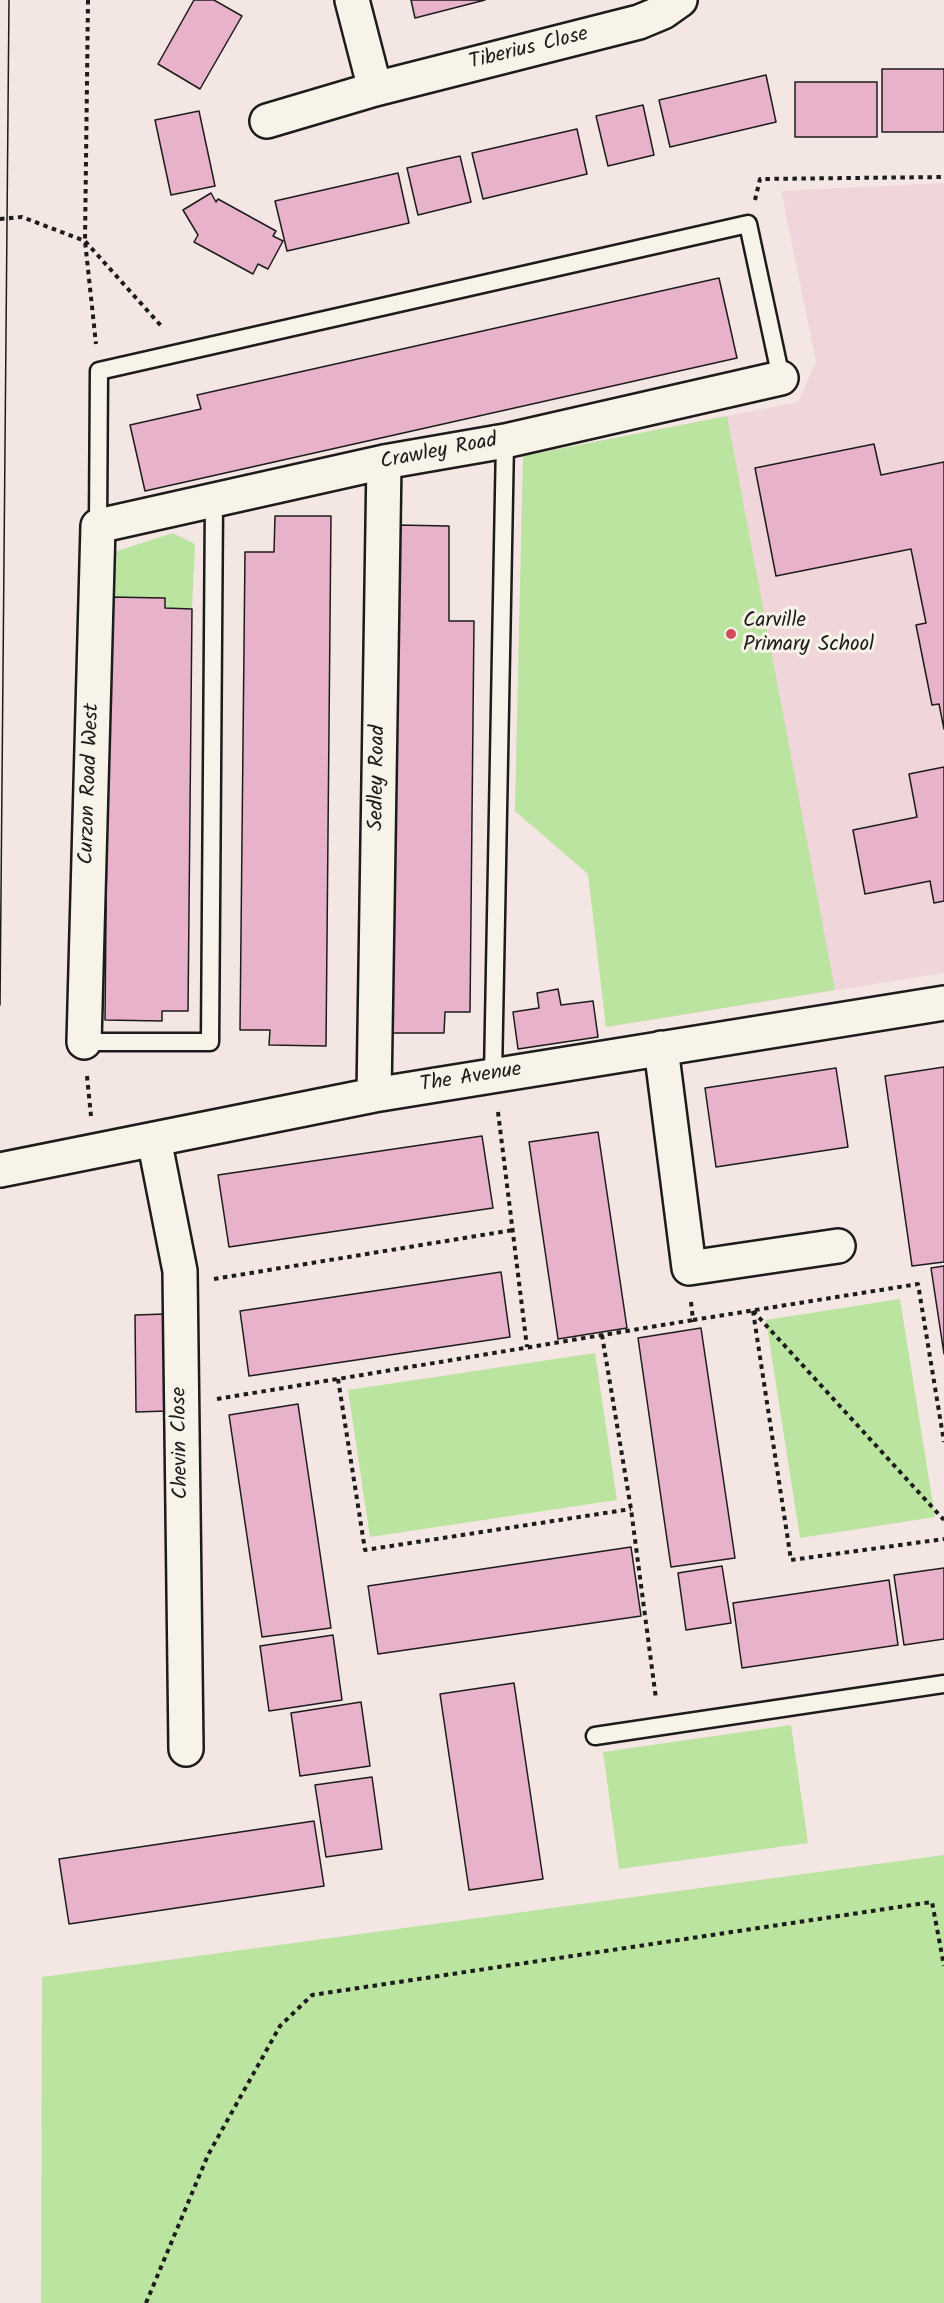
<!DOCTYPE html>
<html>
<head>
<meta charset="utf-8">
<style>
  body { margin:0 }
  canvas { display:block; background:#f4e6e2 }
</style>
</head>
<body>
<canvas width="944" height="2303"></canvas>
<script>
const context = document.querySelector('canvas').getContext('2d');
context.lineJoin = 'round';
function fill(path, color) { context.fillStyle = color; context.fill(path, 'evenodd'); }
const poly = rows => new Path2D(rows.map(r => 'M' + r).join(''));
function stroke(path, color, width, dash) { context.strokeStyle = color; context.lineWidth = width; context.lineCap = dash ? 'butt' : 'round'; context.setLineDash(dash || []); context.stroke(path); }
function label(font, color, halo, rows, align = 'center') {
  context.font = font + ' Kalam,sans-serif'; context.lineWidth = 6; context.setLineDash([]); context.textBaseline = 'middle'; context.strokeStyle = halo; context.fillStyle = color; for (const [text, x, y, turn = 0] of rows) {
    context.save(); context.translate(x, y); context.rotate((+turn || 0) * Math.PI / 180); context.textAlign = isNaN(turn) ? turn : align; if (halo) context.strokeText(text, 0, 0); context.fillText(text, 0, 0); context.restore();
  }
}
fill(poly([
  [944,183,944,973,606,1027,588,874,515,811,523,456,798,402,816,362,781,191]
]), '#f0d6db');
fill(poly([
  [727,416,835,990,606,1027,588,874,515,811,523,456],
  [173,533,195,544,192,609,165,608,165,598,109,597,111,553],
  [900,1299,935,1517,800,1538,766,1320],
  [595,1353,617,1500,370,1537,348,1390],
  [791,1725,808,1843,619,1869,603,1752],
  [944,1855,944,2303,41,2303,42,1977]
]), '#bbe4a0');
const building = poly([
  [194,0,214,0,242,16,200,89,158,64,194,0],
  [411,0,485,0,415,18,411,0],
  [882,69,944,69,944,132,882,132,882,69],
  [766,75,776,122,670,147,659,100,766,75],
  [795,82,877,82,877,137,795,137,795,82],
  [643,105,654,155,608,166,596,116,643,105],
  [199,111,215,186,171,195,155,120,199,111],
  [577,129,587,174,483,199,472,153,577,129],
  [460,156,471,202,418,215,407,168,460,156],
  [398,173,409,223,287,251,275,201,398,173],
  [211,193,216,202,218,199,276,231,273,236,283,241,268,269,258,264,253,274,194,242,198,235,183,210,211,193],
  [719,278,737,358,145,491,130,425,201,409,197,395,719,278],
  [874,444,881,475,944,462,944,729,939,704,932,705,916,625,926,623,911,549,776,576,755,468,874,444],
  [275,516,331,516,326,1046,269,1045,270,1030,240,1030,245,552,274,552,275,516],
  [396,525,449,526,449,621,474,621,470,1012,445,1012,444,1033,392,1033,396,525],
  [109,597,165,598,165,608,192,609,188,1011,162,1011,162,1021,105,1020,109,597],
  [944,767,944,901,934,903,930,881,865,894,853,830,917,817,909,774,944,767],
  [558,989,561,1005,593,1001,598,1037,518,1049,513,1012,539,1008,537,993,558,989],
  [944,1067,944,1262,912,1266,885,1076,944,1067],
  [836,1068,848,1147,716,1167,705,1088,836,1068],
  [598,1132,627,1328,558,1339,529,1142,598,1132],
  [482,1136,493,1208,229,1247,218,1175,482,1136],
  [944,1266,944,1354,931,1268,944,1266],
  [501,1272,510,1337,249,1376,240,1311,501,1272],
  [166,1314,167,1411,136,1412,135,1315,166,1314],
  [701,1328,735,1558,671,1567,638,1338,701,1328],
  [298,1404,331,1628,262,1637,229,1415,298,1404],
  [631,1547,641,1616,378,1654,368,1586,631,1547],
  [722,1566,731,1623,686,1630,678,1573,722,1566],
  [944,1568,944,1639,904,1645,894,1575,944,1568],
  [889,1580,898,1645,742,1668,733,1603,889,1580],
  [333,1635,342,1700,269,1711,260,1646,333,1635],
  [514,1683,543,1879,469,1890,440,1694,514,1683],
  [361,1702,370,1766,300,1776,291,1713,361,1702],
  [372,1777,382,1849,326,1857,315,1785,372,1777],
  [314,1821,324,1886,69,1924,59,1859,314,1821]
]);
fill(building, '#e8b2cb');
stroke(building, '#1c1c1c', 1.5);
const service = poly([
  [98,526,99,371,748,224,781,378],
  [84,1042,210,1042,214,501],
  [493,1075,505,441],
  [595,1736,944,1684]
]);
const minor = poly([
  [352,0,375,89],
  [267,121,375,89,639,22,663,12,680,0],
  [84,1042,98,526,384,462,505,441,781,378],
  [661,1048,689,1268,838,1246],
  [374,1095,384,462],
  [154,1139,180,1271,186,1749],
  [0,1170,374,1095,944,1003]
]);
stroke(service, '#1c1c1c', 21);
stroke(minor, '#1c1c1c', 38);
stroke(poly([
  [88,0,85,241,96,344],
  [755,200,760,179,944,177],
  [0,219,22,217,85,241,163,328],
  [87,1076,91,1116],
  [498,1112,527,1347],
  [214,1279,513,1230],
  [691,1302,693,1320,918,1284,944,1442],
  [753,1311,791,1560,944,1539],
  [753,1311,944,1520],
  [602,1335,631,1509,656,1699],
  [338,1379,365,1550,631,1509],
  [217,1399,693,1320],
  [146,2303,208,2155,280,2026,312,1995,932,1902,944,1966]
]), '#1c1c1c', 4, [4.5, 4.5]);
stroke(service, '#f7f3e8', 16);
stroke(minor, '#f7f3e8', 33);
stroke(poly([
  [0,1005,9,0]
]), '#1c1c1c', 1.5);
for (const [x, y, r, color] of [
  [731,634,6,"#d1495b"]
]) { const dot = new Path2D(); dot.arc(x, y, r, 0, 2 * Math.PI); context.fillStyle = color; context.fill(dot); stroke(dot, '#f7f3e8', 2); }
label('21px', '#1c1c1c', '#f7f3e8', [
  ["Tiberius Close",529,50,-14],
  ["Crawley Road",439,453,-11],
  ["Sedley Road",379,778,-89],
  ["Curzon Road West",91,784,-88],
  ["The Avenue",471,1079,-9],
  ["Chevin Close",182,1443,-91]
]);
label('21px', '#1c1c1c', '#f7f3e8', [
  ["Carville",743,622],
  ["Primary School",743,646]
], 'left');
</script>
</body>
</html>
